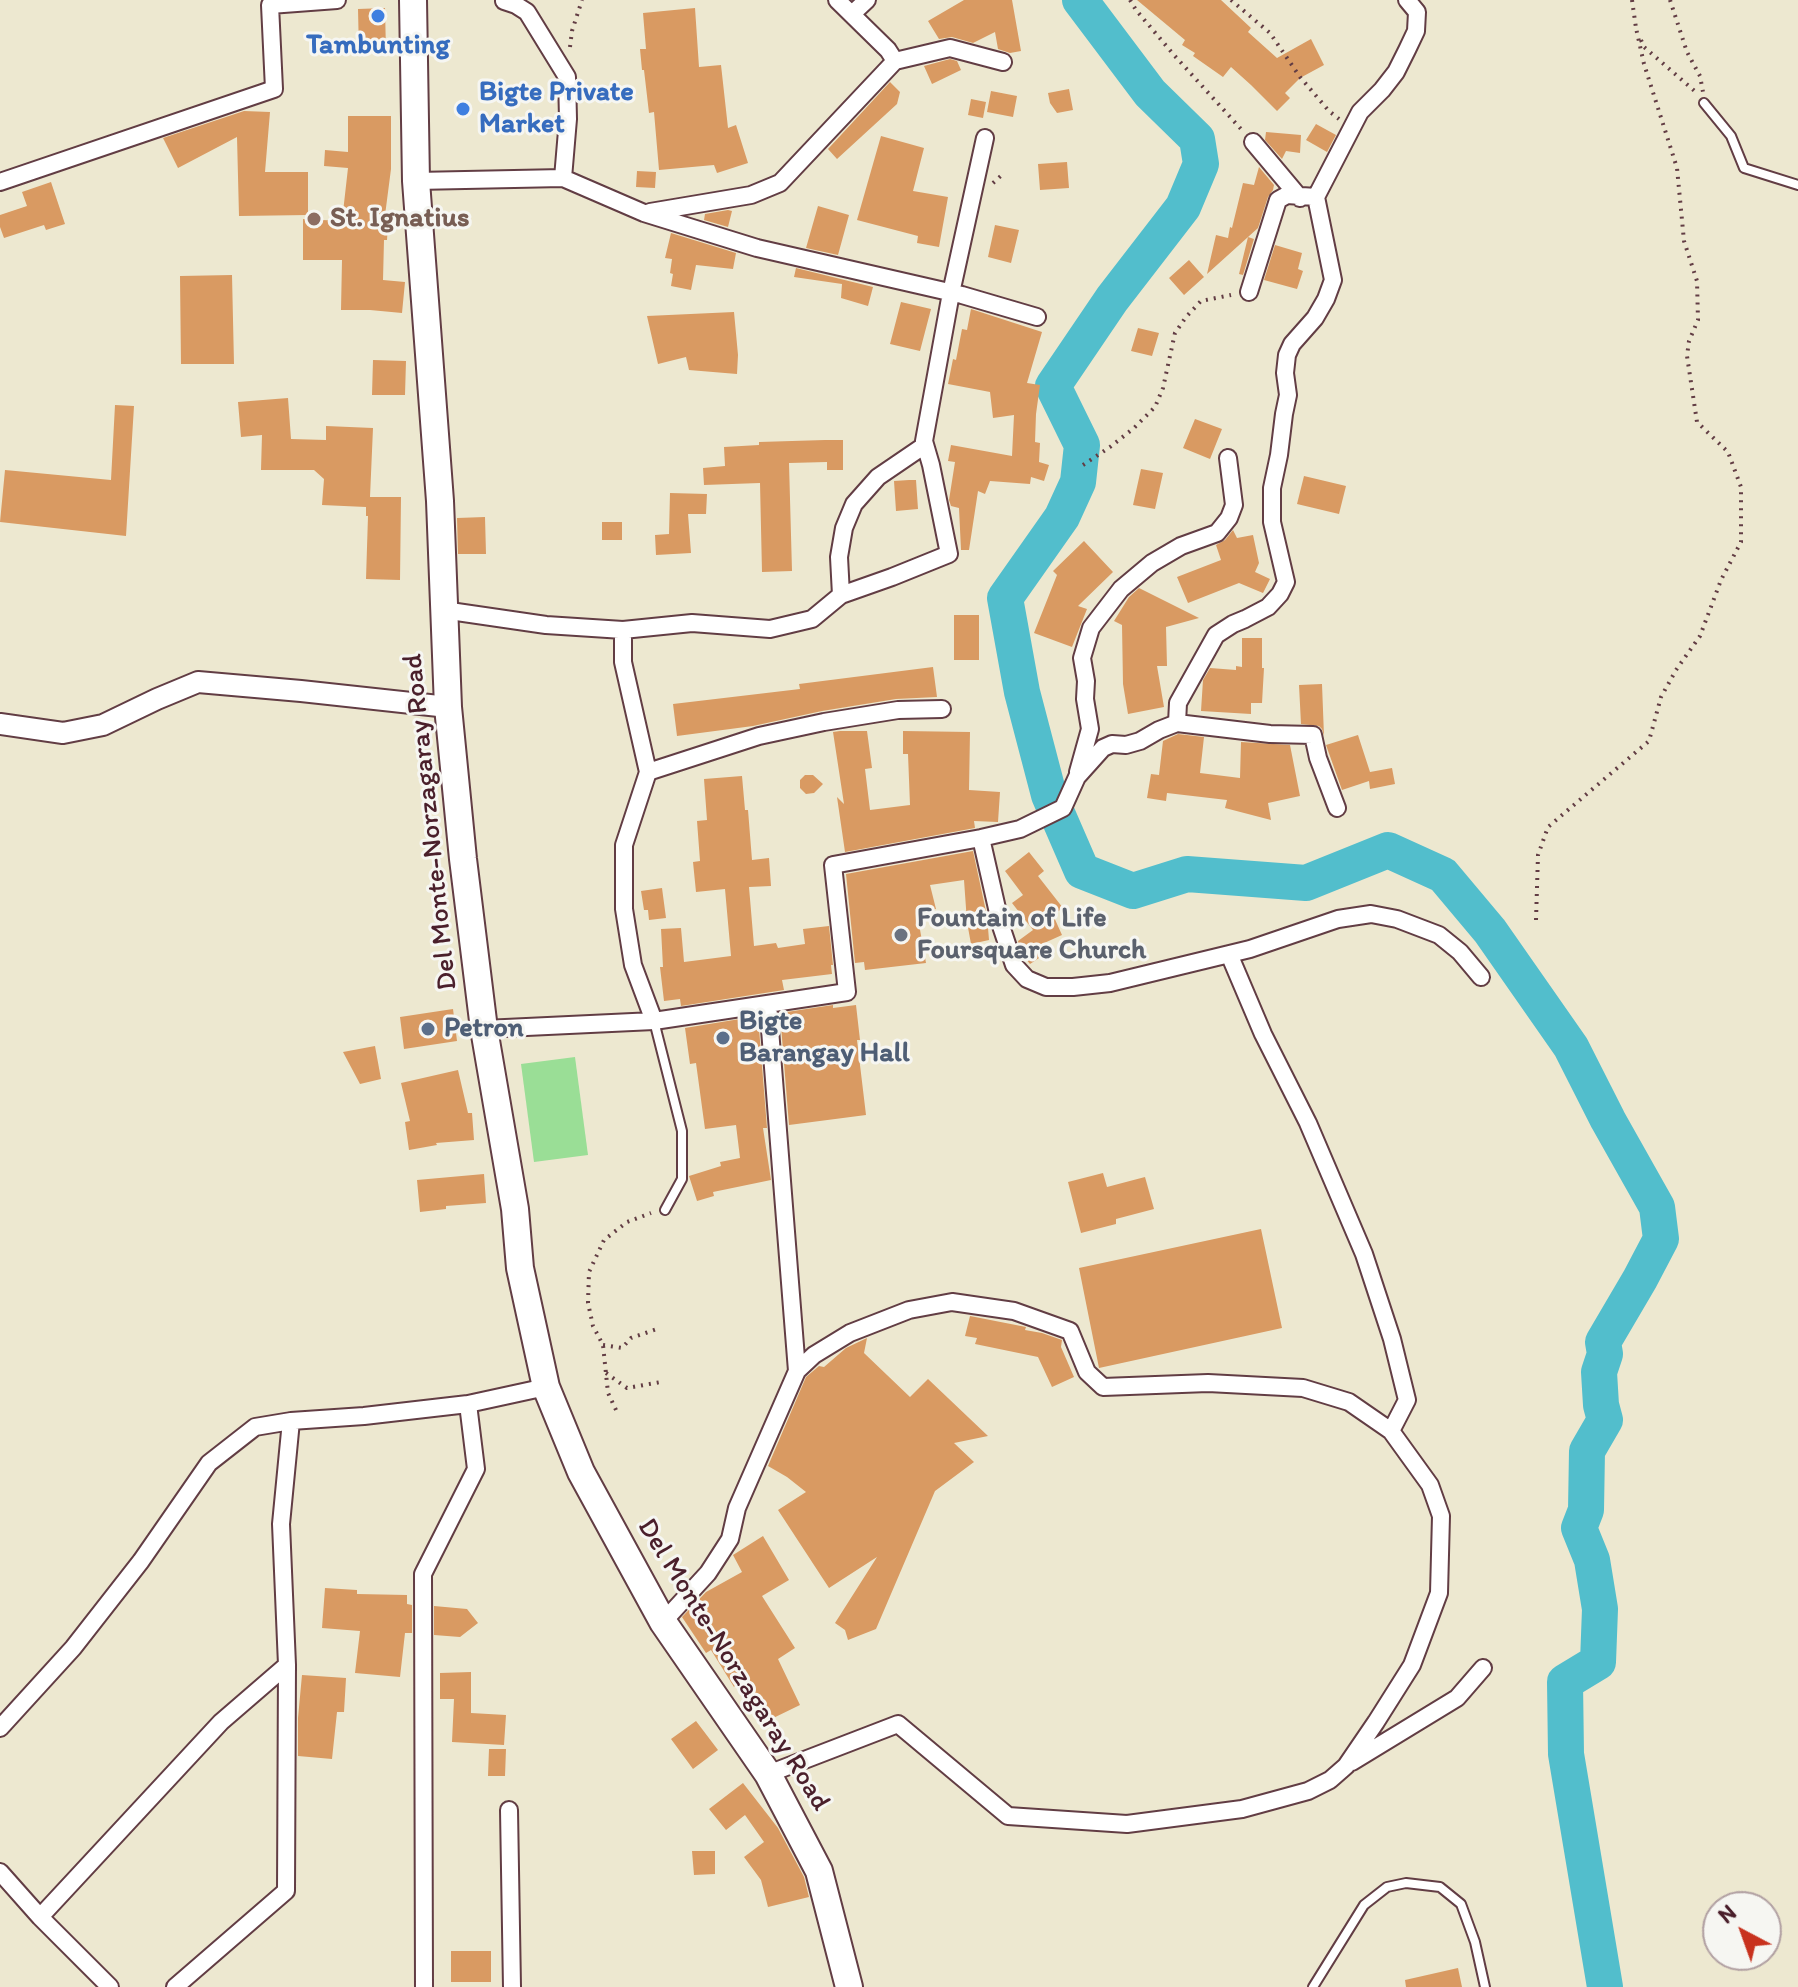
<!DOCTYPE html>
<html>
<head>
<meta charset="utf-8">
<style>
  body { margin:0 }
  #map { position:relative; width:1798px; height:1987px; overflow:hidden; background:#ede8d0; font-family:Itim,sans-serif }
  canvas { display:block }
  .north { position:absolute; left:1702px; top:1891px; width:80px; height:80px; box-sizing:border-box; background:#f6f6f2; border:2px solid #b1a0a2; border-radius:50%; rotate:319deg; font-size:22px; font-weight:700; line-height:32px; text-align:center; color:#4a1f2b }
  .north::after { content:''; display:block; margin:auto; width:28px; height:36px; background:#c8321e; clip-path:polygon(50% 0,100% 100%,50% 72%,0 100%) }
</style>
</head>
<body>
<div id="map">
<canvas width="1798" height="1987"></canvas>
<div class="north">N</div>
</div>
<script>
const context = document.querySelector('canvas').getContext('2d');
context.lineJoin = 'round';
function fill(path, color) { context.fillStyle = color; context.fill(path, 'evenodd'); }
const poly = rows => new Path2D(rows.map(r => 'M' + r).join(''));
function stroke(path, color, width, dash) { context.strokeStyle = color; context.lineWidth = width; context.lineCap = dash ? 'butt' : 'round'; context.setLineDash(dash || []); context.stroke(path); }
function label(font, color, halo, rows, align = 'center') {
  context.font = font + ' Itim,sans-serif'; context.lineWidth = 6; context.setLineDash([]); context.textBaseline = 'middle'; context.strokeStyle = halo; context.fillStyle = color; for (const [text, x, y, turn = 0] of rows) {
    context.save(); context.translate(x, y); context.rotate((+turn || 0) * Math.PI / 180); context.textAlign = isNaN(turn) ? turn : align; if (halo) context.strokeText(text, 0, 0); context.fillText(text, 0, 0); context.restore();
  }
}
fill(poly([
  [575,1057,588,1155,534,1162,521,1064]
]), '#9ade96');
stroke(poly([
  [1080,0,1150,93,1197,139,1201,164,1183,207,1112,299,1053,386,1082,445,1078,482,1062,517,1005,598,1022,692,1049,795,1082,871,1133,891,1187,874,1306,883,1388,850,1443,875,1490,931,1571,1047,1608,1120,1657,1207,1661,1239,1640,1279,1603,1342,1605,1354,1599,1372,1601,1405,1605,1420,1587,1451,1586,1510,1579,1528,1592,1560,1600,1609,1598,1662,1565,1682,1566,1754,1605,1987]
]), '#52becc', 36);
fill(poly([
  [964,0,1012,0,1021,51,1010,53,998,49,995,32,973,43,952,37,939,39,928,21],
  [1137,0,1221,0,1251,28,1248,32,1277,58,1311,39,1324,65,1300,78,1285,93,1290,98,1277,111,1251,85,1231,67,1223,77,1193,56,1195,53,1182,45,1185,40],
  [385,8,386,52,359,53,358,9],
  [695,8,699,67,721,65,728,128,736,125,748,163,717,173,714,165,659,170,654,112,649,113,644,70,642,70,640,49,646,49,643,13],
  [950,59,957,61,961,70,932,84,924,66],
  [890,82,900,92,897,104,837,159,828,149],
  [1069,89,1073,110,1057,113,1050,103,1048,93],
  [991,91,1017,96,1013,117,987,112],
  [971,99,986,102,983,118,968,115],
  [244,111,270,112,265,172,308,172,308,215,239,216,237,137,178,168,163,138],
  [348,116,391,116,391,169,384,223,388,223,387,240,384,240,383,280,405,282,402,313,370,310,341,310,342,260,303,260,303,219,342,221,348,168,324,166,325,150,348,152],
  [1316,124,1336,135,1327,152,1306,140],
  [1266,132,1301,135,1300,153,1286,151,1282,159,1265,140],
  [881,136,924,148,913,191,948,197,939,247,917,243,918,236,857,220],
  [1067,162,1069,188,1040,190,1038,164],
  [1259,167,1274,185,1273,190,1268,197,1258,228,1207,274,1216,235,1228,238,1230,227,1232,228,1243,183,1254,185],
  [637,171,656,172,655,188,636,187],
  [51,182,65,224,46,230,44,225,4,238,0,227,0,215,27,206,22,192],
  [818,206,849,215,838,255,806,248],
  [728,210,732,211,728,227,704,220,705,214],
  [995,225,1019,230,1011,263,988,257],
  [671,233,736,253,733,269,696,265,691,290,671,286,673,274,670,273,672,259,665,258],
  [1248,237,1254,239,1243,275,1239,274],
  [1275,245,1302,253,1298,269,1303,271,1297,289,1264,280],
  [1189,260,1204,277,1184,295,1169,278],
  [796,268,873,287,868,306,841,298,842,284,794,277],
  [232,275,234,364,181,364,180,276],
  [901,302,931,309,920,351,890,344],
  [971,309,1042,332,1027,383,1040,385,1036,414,1035,442,1040,443,1039,462,1049,465,1044,481,1031,477,1030,484,990,481,985,494,978,491,969,550,961,550,959,508,951,506,949,500,955,462,948,461,951,445,1012,456,1014,415,993,418,990,392,948,384,953,359,956,360,962,329,967,330],
  [734,312,738,355,737,374,689,370,686,357,658,364,647,316],
  [1138,328,1159,333,1152,356,1131,351],
  [373,360,406,361,405,395,372,395],
  [288,398,291,439,326,440,326,426,373,428,370,497,401,497,400,580,366,579,368,516,366,516,366,507,322,505,324,479,314,470,261,470,262,435,241,437,238,402],
  [115,405,134,406,126,536,0,522,5,470,111,480],
  [1195,419,1222,429,1210,459,1183,448],
  [825,440,843,440,843,470,827,470,827,462,789,463,792,571,762,572,760,483,704,485,703,468,725,466,724,447,759,445,759,442],
  [1141,469,1163,473,1155,509,1133,505],
  [1304,476,1346,486,1339,514,1297,504],
  [909,480,916,480,918,509,896,511,894,481],
  [670,493,707,494,706,514,688,514,691,553,656,555,655,535,669,534],
  [485,517,486,554,458,554,457,518],
  [602,522,622,522,622,540,602,540],
  [1233,530,1237,538,1253,535,1259,563,1255,572,1270,579,1263,593,1239,583,1188,603,1177,577,1221,560,1216,545,1225,540],
  [1084,541,1113,572,1078,606,1087,609,1072,647,1034,633,1057,575,1053,571],
  [1139,588,1199,618,1166,627,1167,666,1157,666,1164,707,1128,714,1123,684,1122,625,1114,621,1129,597],
  [954,615,979,615,979,660,954,660],
  [1242,638,1262,638,1262,668,1264,668,1262,703,1251,703,1251,714,1201,711,1203,680,1210,668,1236,670,1236,666,1242,667],
  [933,667,937,697,896,699,822,711,753,726,677,736,673,704,800,689,799,684],
  [1322,684,1324,736,1322,729,1319,726,1301,724,1299,685],
  [840,731,867,731,872,768,865,769,870,810,910,805,908,754,903,754,903,731,970,732,969,790,1000,792,998,822,974,821,975,828,845,852,837,797,844,804,833,732],
  [1178,734,1204,737,1200,773,1240,778,1241,742,1290,745,1300,796,1268,803,1271,820,1225,808,1227,800,1167,793,1166,801,1147,798,1151,774,1159,775,1163,741],
  [1358,735,1370,772,1392,768,1395,784,1370,789,1369,781,1342,790,1326,745],
  [805,775,813,775,823,784,814,793,806,794,800,788,800,780],
  [742,776,745,810,748,810,752,860,769,858,771,886,749,887,754,946,776,943,778,948,805,944,803,929,829,926,833,965,831,965,832,974,782,980,784,990,681,1006,680,999,664,1001,660,967,663,967,661,929,681,928,684,962,731,956,725,889,696,892,693,862,700,861,697,821,707,820,704,779],
  [973,851,987,916,989,940,971,944,967,922,964,880,930,885,936,909,917,913,926,963,865,970,864,962,855,963,846,874],
  [1029,852,1044,871,1038,876,1063,908,1053,915,1062,935,1042,944,1048,952,1030,964,1021,953,1018,941,1033,930,1012,903,1023,895,1005,871],
  [662,888,666,918,649,920,648,910,644,910,641,891],
  [833,1005,833,1008,856,1005,860,1040,857,1040,866,1115,789,1125,780,1013],
  [453,1009,457,1041,404,1049,400,1017],
  [758,1016,767,1128,763,1128,771,1180,713,1192,714,1196,697,1201,689,1176,721,1166,720,1162,740,1158,736,1125,705,1129,696,1063,690,1064,685,1028],
  [375,1046,381,1079,360,1084,343,1052],
  [458,1070,468,1113,472,1113,474,1140,436,1143,437,1145,409,1150,405,1122,410,1121,401,1083],
  [1103,1173,1107,1187,1145,1177,1154,1209,1116,1219,1116,1224,1081,1233,1068,1182],
  [484,1174,486,1203,446,1206,446,1209,420,1212,417,1180],
  [1261,1229,1282,1328,1099,1368,1079,1268],
  [970,1316,1026,1327,1025,1330,1042,1333,1062,1340,1061,1347,1074,1377,1052,1387,1038,1357,975,1344,977,1338,965,1336],
  [867,1338,864,1353,910,1397,928,1379,988,1436,954,1443,974,1462,935,1491,876,1629,848,1640,845,1630,835,1623,877,1557,829,1588,778,1510,806,1492,787,1477,768,1466,806,1377,819,1366,824,1367,846,1348],
  [763,1536,789,1580,762,1596,795,1648,778,1659,800,1705,763,1723,756,1710,749,1713,736,1685,734,1687,711,1650,706,1653,682,1617,706,1592,742,1572,733,1555],
  [325,1588,357,1590,357,1594,407,1595,407,1604,412,1605,412,1633,405,1633,400,1677,355,1673,360,1631,322,1628],
  [434,1606,467,1609,478,1623,460,1637,434,1635],
  [471,1672,471,1713,506,1715,504,1745,452,1742,454,1699,440,1699,440,1673],
  [302,1675,346,1678,344,1712,337,1712,332,1759,298,1756,298,1718],
  [696,1721,718,1750,693,1769,671,1739],
  [489,1749,506,1749,505,1776,488,1776],
  [743,1783,778,1828,804,1877,809,1897,768,1907,761,1880,744,1857,764,1842,745,1815,726,1830,709,1809],
  [692,1851,715,1851,715,1874,694,1875],
  [451,1951,491,1951,491,1982,451,1982],
  [1458,1968,1462,1987,1406,1987,1405,1980]
]), '#d99a62');
const service = poly([
  [1704,103,1731,136,1744,168,1798,185],
  [654,1021,682,1131,682,1179,665,1210],
  [1313,1987,1364,1905,1387,1887,1406,1883,1440,1887,1461,1904,1475,1942,1485,1987]
]);
const minor = poly([
  [504,1,516,5,527,12,567,77,568,119,563,178],
  [852,14,867,0],
  [895,61,950,48,1003,62],
  [1253,142,1300,198],
  [416,181,563,178,644,213,757,248,962,295,1037,317],
  [0,182,274,89,270,5,337,0],
  [650,212,751,195,780,183,895,61,888,50,837,0],
  [1249,292,1278,200,1287,195,1316,197],
  [841,595,839,557,844,528,854,504,878,477,925,445],
  [443,610,546,625,623,630,692,623,770,629,812,619,841,595,892,577,949,554,931,465,924,441,951,293,985,138],
  [623,630,623,662,648,772,624,845,624,909,633,965,654,1021],
  [1177,723,1178,703,1216,635,1233,624,1245,619,1268,607,1280,594,1286,582,1272,522,1272,488,1279,455,1284,414,1288,395,1285,373,1287,355,1292,344,1315,318,1326,299,1333,280,1316,197,1360,112,1382,90,1396,72,1407,50,1416,31,1417,12,1407,0],
  [648,772,759,736,824,722,898,710,942,709],
  [1078,772,1090,729,1085,699,1086,681,1082,658,1091,628,1121,589,1152,563,1181,546,1217,533,1229,518,1234,505,1228,458],
  [981,838,1001,926,1014,965,1027,979,1046,987,1073,987,1110,983,1250,949,1338,919,1371,914,1397,919,1439,935,1460,952,1481,977],
  [768,1004,797,1371],
  [484,1029,654,1021,847,992,833,865,981,838,1020,829,1063,808,1077,777,1103,748,1112,744,1126,745,1140,741,1159,730,1177,723,1270,734,1313,735,1318,758,1337,808],
  [663,1622,708,1573,730,1539,737,1508,797,1371,814,1355,850,1333,909,1310,952,1302,1014,1311,1070,1331,1087,1372,1103,1387,1208,1383,1303,1388,1349,1402,1391,1431],
  [0,1728,73,1648,141,1561,209,1463,255,1427,291,1421,364,1416,468,1404,546,1387],
  [1352,1762,1457,1698,1483,1668],
  [768,1774,898,1724,1008,1816,1127,1824,1242,1809,1308,1791,1330,1780,1346,1766,1376,1722,1412,1665,1439,1593,1441,1516,1430,1485,1391,1431,1407,1400,1392,1339,1364,1254,1308,1123,1263,1034,1229,954],
  [509,1810,512,1987],
  [0,1872,40,1917,110,1987],
  [40,1917,221,1722,287,1665,281,1524,291,1421],
  [175,1987,286,1891,287,1665],
  [424,1987,423,1574,476,1469,468,1404]
]);
const tertiary = poly([
  [0,724,63,733,103,725,157,699,198,682,301,691,448,707]
]);
const primary = poly([
  [413,0,416,181,440,501,448,707,463,859,484,1029,515,1209,520,1268,546,1387,581,1472,663,1622,768,1774,819,1871,849,1987]
]);
stroke(service, '#623d44', 12);
stroke(minor, '#623d44', 20);
stroke(tertiary, '#623d44', 24);
stroke(primary, '#623d44', 30);
stroke(poly([
  [1130,0,1136,10,1174,55,1241,129],
  [1231,0,1270,33,1300,77,1329,111,1339,119],
  [1632,0,1636,28],
  [1670,0,1687,52,1700,76,1703,92],
  [1641,40,1644,47,1698,94],
  [570,47,572,31,582,0],
  [993,183,1004,173],
  [1083,465,1110,447,1134,428,1155,407,1163,388,1175,333,1186,317,1201,301,1231,295],
  [1536,920,1538,855,1548,827,1649,741,1661,697,1676,670,1700,636,1721,580,1741,542,1741,487,1728,452,1697,422,1687,356,1689,341,1698,320,1697,281,1684,241,1677,168,1644,64,1636,28],
  [603,1345,622,1348,631,1338,657,1329],
  [606,1373,627,1388,661,1382],
  [616,1410,608,1393,603,1345,593,1326,588,1303,589,1272,604,1240,627,1222,651,1213]
]), '#623d44', 4, [2, 6]);
stroke(service, '#fff', 8);
stroke(minor, '#fff', 16);
stroke(tertiary, '#fff', 20);
stroke(primary, '#fff', 26);
for (const [x, y, r, color] of [
  [378,16,8,"#3f7fe0"],
  [463,109,8,"#3f7fe0"],
  [314,219,8,"#8d6e63"],
  [901,935,8,"#6b7280"],
  [428,1029,8,"#5c6f8a"],
  [723,1038,8,"#5c6f8a"]
]) { const dot = new Path2D(); dot.arc(x, y, r, 0, 2 * Math.PI); context.fillStyle = color; context.fill(dot); stroke(dot, '#f6f6f2', 3); }
label('bold 28px', '#366cbe', '#f6f6f2', [
  ["Tambunting",378,46],
  ["Bigte Private",479,93,"left"],
  ["Market",479,125,"left"]
]);
label('bold 28px', '#785e54', '#f6f6f2', [
  ["St. Ignatius",330,219]
], 'left');
label('28px', '#4a1f2b', '#f6f6f2', [
  ["Del Monte-Norzagaray Road",431,822,-96],
  ["Del Monte-Norzagaray Road",733,1665,58]
]);
label('bold 28px', '#5b616d', '#f6f6f2', [
  ["Fountain of Life",917,919],
  ["Foursquare Church",917,951]
], 'left');
label('bold 28px', '#4e5e75', '#f6f6f2', [
  ["Bigte",739,1022],
  ["Barangay Hall",739,1054],
  ["Petron",444,1029]
], 'left');
</script>
</body>
</html>
